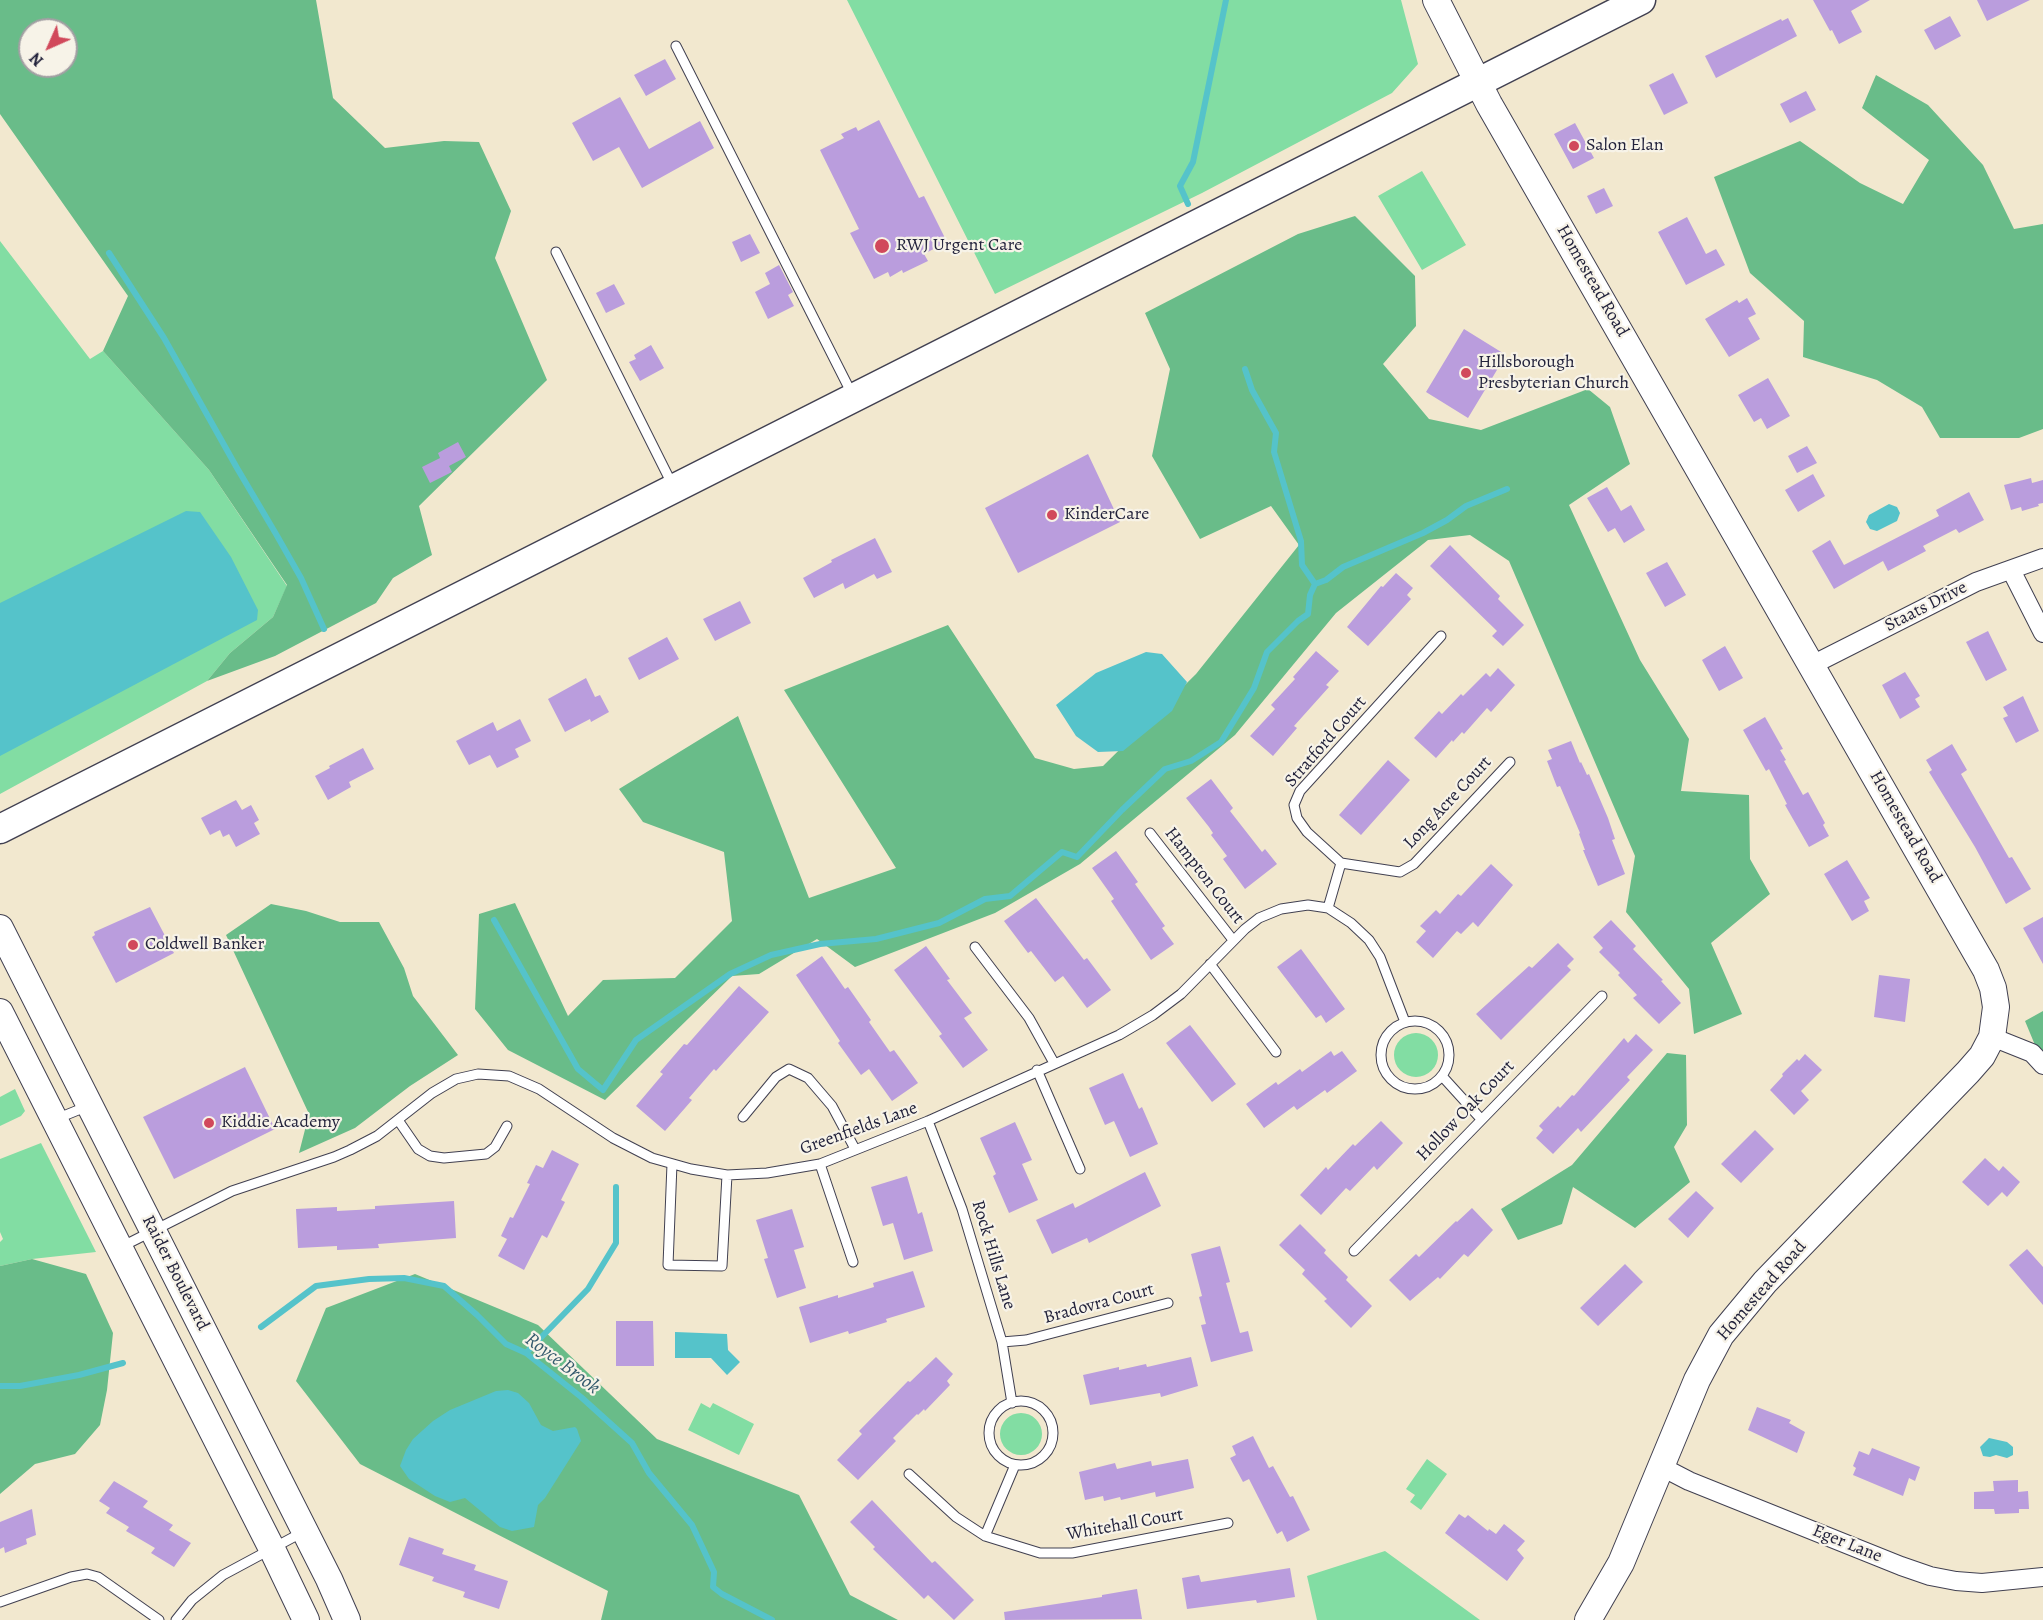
<!DOCTYPE html>
<html>
<head>
<meta charset="utf-8">
<style>
  body { margin:0 }
  #map { position:relative; width:2043px; height:1620px; overflow:hidden; background:#f2e8cf; font-family:Alegreya,serif }
  canvas { display:block }
  .north { position:absolute; left:18px; top:18px; width:60px; height:60px; box-sizing:border-box; background:#f7f3e8; border:2px solid #a29fa3; border-radius:50%; rotate:225deg; font-size:16px; font-weight:700; line-height:24px; text-align:center; color:#22223b }
  .north::after { content:''; display:block; margin:auto; width:21px; height:27px; background:#d1495b; clip-path:polygon(50% 0,100% 100%,50% 72%,0 100%) }
</style>
</head>
<body>
<div id="map">
<canvas width="2043" height="1620"></canvas>
<div class="north">N</div>
</div>
<script>
const context = document.querySelector('canvas').getContext('2d');
context.lineJoin = 'round';
function fill(path, color) { context.fillStyle = color; context.fill(path, 'evenodd'); }
const poly = rows => new Path2D(rows.map(r => 'M' + r).join(''));
function stroke(path, color, width, dash) { context.strokeStyle = color; context.lineWidth = width; context.lineCap = dash ? 'butt' : 'round'; context.setLineDash(dash || []); context.stroke(path); }
function label(font, color, halo, rows, align = 'center') {
  context.font = font + ' Alegreya,serif'; context.lineWidth = 4.5; context.setLineDash([]); context.textBaseline = 'middle'; context.strokeStyle = halo; context.fillStyle = color; for (const [text, x, y, turn = 0] of rows) {
    context.save(); context.translate(x, y); context.rotate((+turn || 0) * Math.PI / 180); context.textAlign = isNaN(turn) ? turn : align; if (halo) context.strokeText(text, 0, 0); context.fillText(text, 0, 0); context.restore();
  }
}
fill(poly([
  [847,0,1401,0,1418,64,1392,93,1202,193,995,294],
  [1422,171,1466,245,1422,270,1378,196],
  [0,241,90,359,103,351,209,470,287,586,273,617,230,653,207,681,0,794],
  '1394 1055a22 22 0 1 1 44 0a22 22 0 1 1-44 0Z',
  [15,1089,25,1111,21,1116,0,1126,0,1097],
  [41,1143,96,1252,32,1259,0,1266,0,1242,3,1239,0,1232,0,1159],
  [701,1403,710,1408,713,1403,754,1424,739,1455,688,1430],
  '1000 1434a21 21 0 1 1 42 0a21 21 0 1 1-42 0Z',
  [1427,1459,1447,1474,1421,1510,1410,1502,1415,1495,1406,1489],
  [1385,1551,1480,1620,1317,1620,1307,1576]
]), '#82dda3');
fill(poly([
  [0,0,316,0,333,98,385,148,444,141,479,142,511,211,495,258,547,380,419,506,432,555,393,578,376,603,275,656,207,681,230,653,273,617,287,585,209,470,103,351,128,296,0,114],
  [30,30,66,30,66,66,30,66],
  [1876,75,1928,105,1983,165,2014,229,2043,224,2043,429,2019,438,1940,438,1922,407,1877,380,1803,357,1804,321,1750,273,1714,177,1800,141,1860,183,1903,204,1929,160,1862,108],
  [1355,216,1415,276,1416,326,1383,364,1429,419,1481,430,1588,389,1610,407,1630,464,1569,505,1640,660,1689,739,1681,791,1749,795,1750,859,1770,894,1711,943,1742,1014,1694,1034,1689,989,1626,912,1635,856,1509,561,1470,535,1428,540,1336,613,1235,735,1080,864,995,913,855,967,817,939,759,974,732,976,605,1100,508,1050,475,1009,479,914,515,903,568,1016,603,980,675,978,732,921,724,852,643,822,619,789,738,716,809,898,896,868,784,690,948,625,1035,758,1074,769,1103,766,1196,674,1299,545,1271,506,1200,539,1152,456,1170,369,1145,313,1298,234],
  [271,904,306,911,340,922,379,922,404,968,413,996,458,1055,410,1086,355,1128,299,1153,309,1114,226,935],
  [2043,1011,2043,1056,2040,1057,2025,1021],
  [1667,1053,1686,1055,1687,1125,1674,1147,1690,1182,1635,1228,1573,1187,1562,1224,1518,1240,1501,1209,1572,1165],
  [32,1259,86,1274,113,1333,107,1390,100,1425,75,1454,35,1464,0,1494,0,1266],
  [415,1274,538,1325,657,1439,799,1495,850,1595,898,1620,601,1620,608,1591,360,1464,296,1381,326,1308]
]), '#69bc89');
fill(poly([
  [1889,504,1897,507,1900,513,1897,521,1877,531,1870,529,1866,522,1869,515],
  [186,511,200,512,231,557,258,610,257,620,0,756,0,603],
  [1146,652,1162,654,1187,682,1172,711,1123,751,1098,752,1076,736,1056,705,1096,673],
  [675,1332,727,1334,728,1350,740,1362,727,1375,711,1358,675,1358],
  [508,1390,518,1393,529,1403,541,1425,553,1431,575,1427,577,1429,581,1441,545,1498,538,1505,534,1527,512,1531,500,1527,465,1498,450,1502,435,1496,409,1479,400,1466,406,1450,413,1439,433,1421,450,1410,496,1391],
  [1989,1438,2007,1442,2013,1447,2013,1455,2007,1458,1996,1455,1990,1457,1983,1456,1980,1447]
]), '#55c3ca');
stroke(poly([
  [1188,204,1180,186,1193,162,1226,0],
  [109,253,164,338,237,468,276,534,301,578,324,629],
  [1245,369,1252,390,1276,433,1274,452,1301,541,1302,565,1315,584],
  [494,920,578,1069,603,1090,636,1040,730,974,771,955,820,944,876,939,939,923,985,899,1010,896,1062,852,1077,857,1122,810,1165,769,1191,761,1221,742,1254,688,1267,652,1298,621,1308,614,1310,595,1315,584,1326,580,1343,567,1423,533,1447,520,1466,506,1507,489],
  [261,1327,316,1286,369,1279,404,1278,444,1286,477,1315,506,1344,526,1353,581,1397,632,1443,649,1473,692,1525,714,1572,713,1587,722,1594,772,1620],
  [526,1353,588,1289,616,1243,616,1187],
  [0,1386,20,1386,79,1375,123,1363]
]), '#55c3ca', 6);
fill(poly([
  [1813,0,1870,0,1851,11,1862,32,1839,44,1832,30,1830,31],
  [1977,0,2030,0,1987,21],
  [1950,16,1961,36,1935,50,1924,30],
  [1788,18,1797,36,1716,78,1705,56,1781,19,1782,21],
  [665,59,676,79,646,96,634,75],
  [1673,73,1688,103,1664,115,1649,85],
  [1806,91,1816,110,1790,123,1780,104],
  [620,97,649,149,700,121,714,148,642,188,619,147,593,161,572,123],
  [879,120,919,198,924,196,947,242,924,254,928,261,903,273,902,270,890,277,888,272,874,279,850,233,859,229,820,150,844,138,841,134,856,127,858,131],
  [1575,123,1594,158,1573,169,1554,134],
  [1604,188,1613,206,1596,214,1587,196],
  [1687,217,1706,254,1716,249,1725,265,1686,285,1658,232],
  [750,234,760,253,741,262,732,242],
  [779,265,793,292,788,295,794,306,768,319,755,292,770,284,765,273],
  [614,284,625,304,606,313,596,293],
  [1747,298,1756,314,1748,318,1760,339,1729,357,1705,319,1737,300,1739,303],
  [1464,329,1506,355,1468,418,1426,392],
  [651,345,664,368,640,381,629,362,636,359,634,355],
  [1768,378,1790,416,1767,429,1761,418,1754,422,1738,395],
  [458,442,466,457,449,466,452,472,430,483,422,467,440,458,438,453],
  [1807,446,1817,463,1797,473,1788,456],
  [1088,454,1120,522,1018,573,985,508],
  [1813,474,1825,496,1798,512,1785,490],
  [2031,478,2032,483,2043,480,2043,503,2038,504,2039,506,2022,511,2021,507,2011,510,2004,485],
  [1607,487,1621,511,1631,505,1645,530,1624,543,1615,528,1608,532,1587,498],
  [1969,492,1984,520,1959,533,1956,529,1923,546,1926,551,1888,571,1883,561,1834,589,1812,551,1830,540,1844,565,1939,516,1936,510],
  [875,538,892,572,877,579,874,574,845,589,843,583,814,598,803,578,832,562,831,560],
  [1450,545,1500,596,1498,599,1524,625,1503,646,1492,636,1497,631,1430,566],
  [1667,562,1686,595,1665,607,1646,573],
  [1396,573,1413,588,1407,595,1411,599,1368,646,1347,627,1381,586,1383,587],
  [740,601,751,623,715,641,703,619],
  [1988,631,2007,670,1986,681,1966,642],
  [667,637,679,659,639,680,628,658],
  [1725,646,1743,678,1719,691,1702,660],
  [1316,651,1339,671,1326,685,1329,687,1294,726,1297,728,1273,756,1250,736,1275,709,1271,705,1295,679,1293,677],
  [1498,668,1515,685,1491,712,1487,708,1464,734,1462,732,1453,742,1452,740,1436,758,1414,738,1439,711,1442,714,1461,694,1463,696,1486,673,1490,677],
  [1905,672,1920,696,1915,699,1920,707,1900,719,1882,685],
  [586,678,595,697,600,695,609,712,591,722,590,719,565,732,548,699],
  [2023,696,2039,731,2016,743,2003,718,2008,716,2003,707],
  [1765,717,1783,749,1780,750,1786,760,1784,761,1803,795,1808,792,1825,823,1823,825,1829,836,1809,847,1785,805,1787,804,1769,769,1766,771,1743,730],
  [520,719,531,741,515,749,519,757,497,768,490,755,469,765,456,741,493,722,497,731],
  [1571,741,1580,763,1581,762,1587,775,1589,774,1608,818,1615,839,1612,840,1625,874,1598,886,1583,850,1585,850,1579,834,1580,833,1560,786,1557,787,1547,761,1552,759,1548,750],
  [1952,744,1967,770,1961,774,2009,858,2012,857,2031,889,2006,904,1975,847,1929,772,1932,770,1926,760],
  [363,748,374,769,349,782,351,787,328,800,315,776,330,768,329,766],
  [1388,760,1410,780,1361,835,1339,815],
  [1211,779,1233,808,1230,811,1262,852,1265,849,1277,864,1245,889,1223,859,1227,856,1211,835,1213,833,1209,827,1186,798],
  [236,800,242,810,251,805,259,820,254,823,260,834,236,847,229,834,223,837,220,830,210,835,201,818],
  [1116,851,1138,882,1135,884,1165,926,1162,928,1174,944,1151,960,1111,901,1114,899,1092,868],
  [1847,860,1870,898,1864,901,1869,911,1852,921,1824,874],
  [1491,864,1513,885,1478,927,1473,922,1461,934,1457,931,1433,958,1416,942,1426,931,1420,926,1436,910,1440,914,1458,894,1461,896],
  [1036,898,1084,960,1087,958,1111,990,1087,1008,1063,976,1055,982,1031,951,1028,953,1004,921],
  [150,907,174,953,116,983,92,937,95,935,94,932],
  [2043,917,2043,964,2023,928],
  [1611,920,1636,946,1633,949,1663,980,1661,981,1681,1003,1659,1024,1633,998,1637,995,1618,975,1620,973,1599,952,1603,948,1593,937],
  [1558,943,1574,959,1567,966,1571,970,1501,1040,1476,1014,1529,966,1532,968],
  [926,946,950,979,947,980,972,1013,964,1018,988,1050,963,1068,939,1036,942,1034,894,970],
  [1301,949,1345,1009,1326,1023,1321,1015,1316,1018,1277,967],
  [822,956,845,989,848,987,871,1020,869,1022,890,1052,894,1050,918,1083,892,1101,869,1069,861,1075,838,1043,840,1041,796,975],
  [1879,975,1910,979,1905,1022,1874,1017],
  [739,986,769,1012,716,1071,714,1069,689,1098,692,1100,665,1131,636,1106,663,1074,660,1072,684,1044,687,1045],
  [1190,1025,1236,1084,1212,1102,1166,1043],
  [1636,1034,1653,1050,1627,1077,1630,1080,1581,1132,1578,1128,1553,1154,1536,1138,1543,1130,1539,1126,1558,1106,1560,1108,1572,1095,1574,1096,1624,1038,1628,1043],
  [1331,1051,1334,1056,1342,1051,1357,1071,1327,1093,1325,1090,1297,1110,1294,1106,1264,1128,1246,1104,1276,1082,1278,1085,1300,1069,1302,1072],
  [1805,1054,1822,1070,1801,1091,1809,1100,1794,1115,1770,1090,1783,1076,1782,1074,1797,1059,1799,1061],
  [245,1067,275,1129,174,1179,143,1117],
  [1123,1073,1139,1109,1142,1107,1158,1144,1130,1157,1114,1121,1105,1125,1089,1088],
  [1381,1121,1403,1143,1377,1170,1374,1166,1350,1191,1346,1188,1321,1215,1300,1195,1326,1167,1328,1170,1353,1144,1355,1146],
  [1015,1122,1032,1160,1022,1164,1038,1200,1009,1213,993,1176,996,1174,980,1138],
  [1755,1130,1774,1149,1741,1183,1721,1164],
  [552,1150,579,1164,561,1200,565,1202,547,1238,542,1235,524,1270,498,1256,507,1239,501,1236,510,1217,513,1218,530,1184,527,1183,536,1165,543,1168],
  [1985,1158,1999,1171,2003,1166,2020,1182,2007,1197,2002,1192,1988,1206,1962,1182],
  [1145,1172,1161,1206,1089,1243,1087,1238,1052,1254,1036,1220,1073,1203,1075,1208],
  [907,1176,918,1214,922,1212,933,1251,904,1260,893,1223,883,1226,871,1187],
  [1696,1191,1714,1208,1688,1238,1668,1219],
  [454,1201,456,1238,378,1244,379,1248,337,1250,337,1246,298,1248,296,1209,337,1207,337,1211,375,1209,375,1206],
  [1472,1208,1493,1230,1468,1257,1464,1254,1440,1279,1438,1277,1410,1301,1389,1280,1416,1254,1419,1257,1456,1221,1457,1222],
  [792,1209,804,1247,794,1250,806,1288,777,1298,764,1259,768,1258,756,1220],
  [1300,1224,1326,1250,1324,1253,1348,1277,1346,1280,1372,1306,1351,1328,1324,1301,1327,1299,1302,1274,1305,1270,1279,1245],
  [1220,1246,1230,1282,1226,1283,1240,1333,1248,1331,1253,1351,1211,1362,1201,1325,1206,1324,1199,1297,1202,1296,1191,1254],
  [2027,1249,2043,1267,2043,1305,2009,1265],
  [1625,1264,1643,1282,1598,1326,1580,1308],
  [913,1271,925,1307,886,1319,887,1322,849,1334,848,1331,810,1343,799,1307,838,1295,838,1298,874,1287,873,1283],
  [616,1321,653,1321,654,1366,616,1366],
  [936,1357,953,1374,947,1381,950,1385,925,1411,924,1409,918,1415,917,1414,893,1438,896,1441,858,1480,837,1460,862,1434,859,1431,908,1381,910,1382],
  [1191,1357,1198,1386,1161,1397,1160,1393,1090,1405,1083,1375,1119,1367,1119,1370,1146,1364,1147,1367],
  [1757,1407,1791,1420,1789,1423,1805,1432,1797,1453,1748,1430],
  [1253,1436,1269,1468,1273,1466,1290,1497,1293,1496,1310,1530,1287,1542,1282,1531,1277,1534,1249,1479,1243,1482,1230,1458,1236,1455,1232,1446],
  [1872,1448,1920,1467,1915,1481,1909,1478,1903,1496,1853,1475,1856,1468,1853,1466,1859,1451,1869,1455],
  [1188,1459,1194,1488,1156,1497,1155,1492,1121,1500,1120,1497,1104,1501,1103,1496,1085,1500,1079,1472,1115,1463,1117,1469,1151,1461,1152,1466],
  [2018,1480,2018,1492,2028,1491,2029,1509,2019,1509,2019,1513,1995,1514,1994,1509,1974,1509,1974,1492,1994,1491,1993,1481],
  [114,1481,148,1501,143,1507,173,1525,169,1530,191,1543,174,1567,151,1553,155,1548,126,1531,129,1527,106,1513,110,1508,99,1501],
  [872,1500,932,1563,935,1561,974,1600,954,1620,928,1595,924,1599,873,1549,875,1547,850,1522],
  [32,1509,36,1535,26,1539,27,1544,5,1553,4,1547,0,1549,0,1522],
  [1459,1514,1465,1518,1468,1515,1488,1531,1489,1529,1496,1534,1504,1524,1525,1541,1517,1550,1524,1558,1507,1581,1445,1533],
  [409,1537,444,1549,442,1554,476,1565,474,1570,508,1581,499,1609,463,1597,465,1592,432,1581,434,1577,399,1565],
  [1290,1568,1295,1597,1257,1603,1256,1600,1187,1609,1182,1578,1199,1575,1201,1582],
  [1137,1589,1142,1619,1005,1620,1004,1612,1102,1597,1102,1595]
]), '#ba9ddd');
const lane = poly([
  [676,46,853,396],
  [556,252,673,486],
  [1150,833,1233,940],
  [1341,863,1307,832,1297,818,1294,805,1300,791,1441,636],
  [1341,863,1400,872,1414,864,1510,762],
  [1328,908,1341,863],
  [975,947,1029,1018,1054,1063],
  [1210,964,1276,1052],
  '1381 1055a34 34 0 1 1 68 0a34 34 0 1 1-68 0Z',
  [1037,1070,1080,1169],
  [1442,1076,1481,1119],
  [743,1117,776,1077,789,1069,808,1078,832,1106,855,1149],
  [56,1119,88,1106],
  [398,1120,418,1149,430,1156,444,1158,486,1154,495,1147,507,1126],
  [928,1121,962,1209,1002,1342,1012,1403],
  [672,1164,668,1265,722,1266,727,1175],
  [820,1164,853,1262],
  [121,1247,232,1191,334,1157,350,1150,377,1136,432,1093,456,1079,478,1074,509,1076,539,1089,613,1138,652,1158,691,1169,727,1175,767,1173,820,1164,928,1121,1119,1035,1153,1015,1181,994,1245,929,1259,918,1281,909,1308,905,1328,908,1351,923,1369,940,1380,957,1405,1022],
  [1354,1251,1602,996],
  [1002,1342,1026,1340,1168,1303],
  '989 1433a32 32 0 1 1 64 0a32 32 0 1 1-64 0Z',
  [909,1474,956,1517,985,1536,1040,1553,1072,1553,1228,1523],
  [985,1536,1015,1465],
  [0,1602,71,1577,87,1574,98,1577,159,1620],
  [176,1620,192,1600,223,1575,303,1532]
]);
const street = poly([
  [2011,570,2043,633],
  [1812,665,1976,582,2043,558],
  [1992,1037,2032,1053,2043,1065],
  [1660,1466,1689,1481,1901,1566,1930,1576,1956,1581,1982,1583,2043,1577]
]);
const secondary = poly([
  [1436,0,1489,104,1986,970,1993,988,1996,1007,1992,1037,1982,1056,1968,1072,1765,1282,1721,1335,1697,1380,1621,1563,1588,1620],
  [0,928,329,1579,347,1620],
  [0,1012,272,1549,306,1620]
]);
const primary = poly([
  [0,829,1641,0]
]);
stroke(lane, '#414051', 11);
stroke(street, '#414051', 20);
stroke(secondary, '#414051', 28);
stroke(primary, '#414051', 31);
stroke(lane, '#fff', 9);
stroke(street, '#fff', 18);
stroke(secondary, '#fff', 26);
stroke(primary, '#fff', 28);
for (const [x, y, r, color] of [
  [1574,146,6,"#d1495b"],
  [882,246,8,"#d1495b"],
  [1466,373,6,"#d1495b"],
  [1052,515,6,"#d1495b"],
  [133,945,6,"#d1495b"],
  [209,1123,6,"#d1495b"]
]) { const dot = new Path2D(); dot.arc(x, y, r, 0, 2 * Math.PI); context.fillStyle = color; context.fill(dot); stroke(dot, '#f7f3e8', 2); }
label('18px', '#22223b', '#f7f3e8', [
  ["Salon Elan",1586,146],
  ["RWJ Urgent Care",896,246],
  ["Hillsborough",1478,363],
  ["Presbyterian Church",1478,384],
  ["KinderCare",1064,515],
  ["Coldwell Banker",145,945],
  ["Kiddie Academy",221,1123]
], 'left');
label('18px', '#22223b', '#f7f3e8', [
  ["Homestead Road",1592,281,60],
  ["Staats Drive",1926,607,-27],
  ["Stratford Court",1326,742,-49],
  ["Long Acre Court",1448,803,-47],
  ["Homestead Road",1905,827,60],
  ["Hampton Court",1204,876,52],
  ["Hollow Oak Court",1466,1111,-46],
  ["Greenfields Lane",859,1129,-20],
  ["Rock Hills Lane",993,1255,73],
  ["Raider Boulevard",175,1273,63],
  ["Homestead Road",1762,1291,-49],
  ["Bradovra Court",1099,1304,-15],
  ["Whitehall Court",1125,1525,-10],
  ["Eger Lane",1847,1544,22]
]);
label('italic 20px', '#345a6d', '#f7f3e8', [
  ["Royce Brook",562,1364,37]
]);
</script>
</body>
</html>
